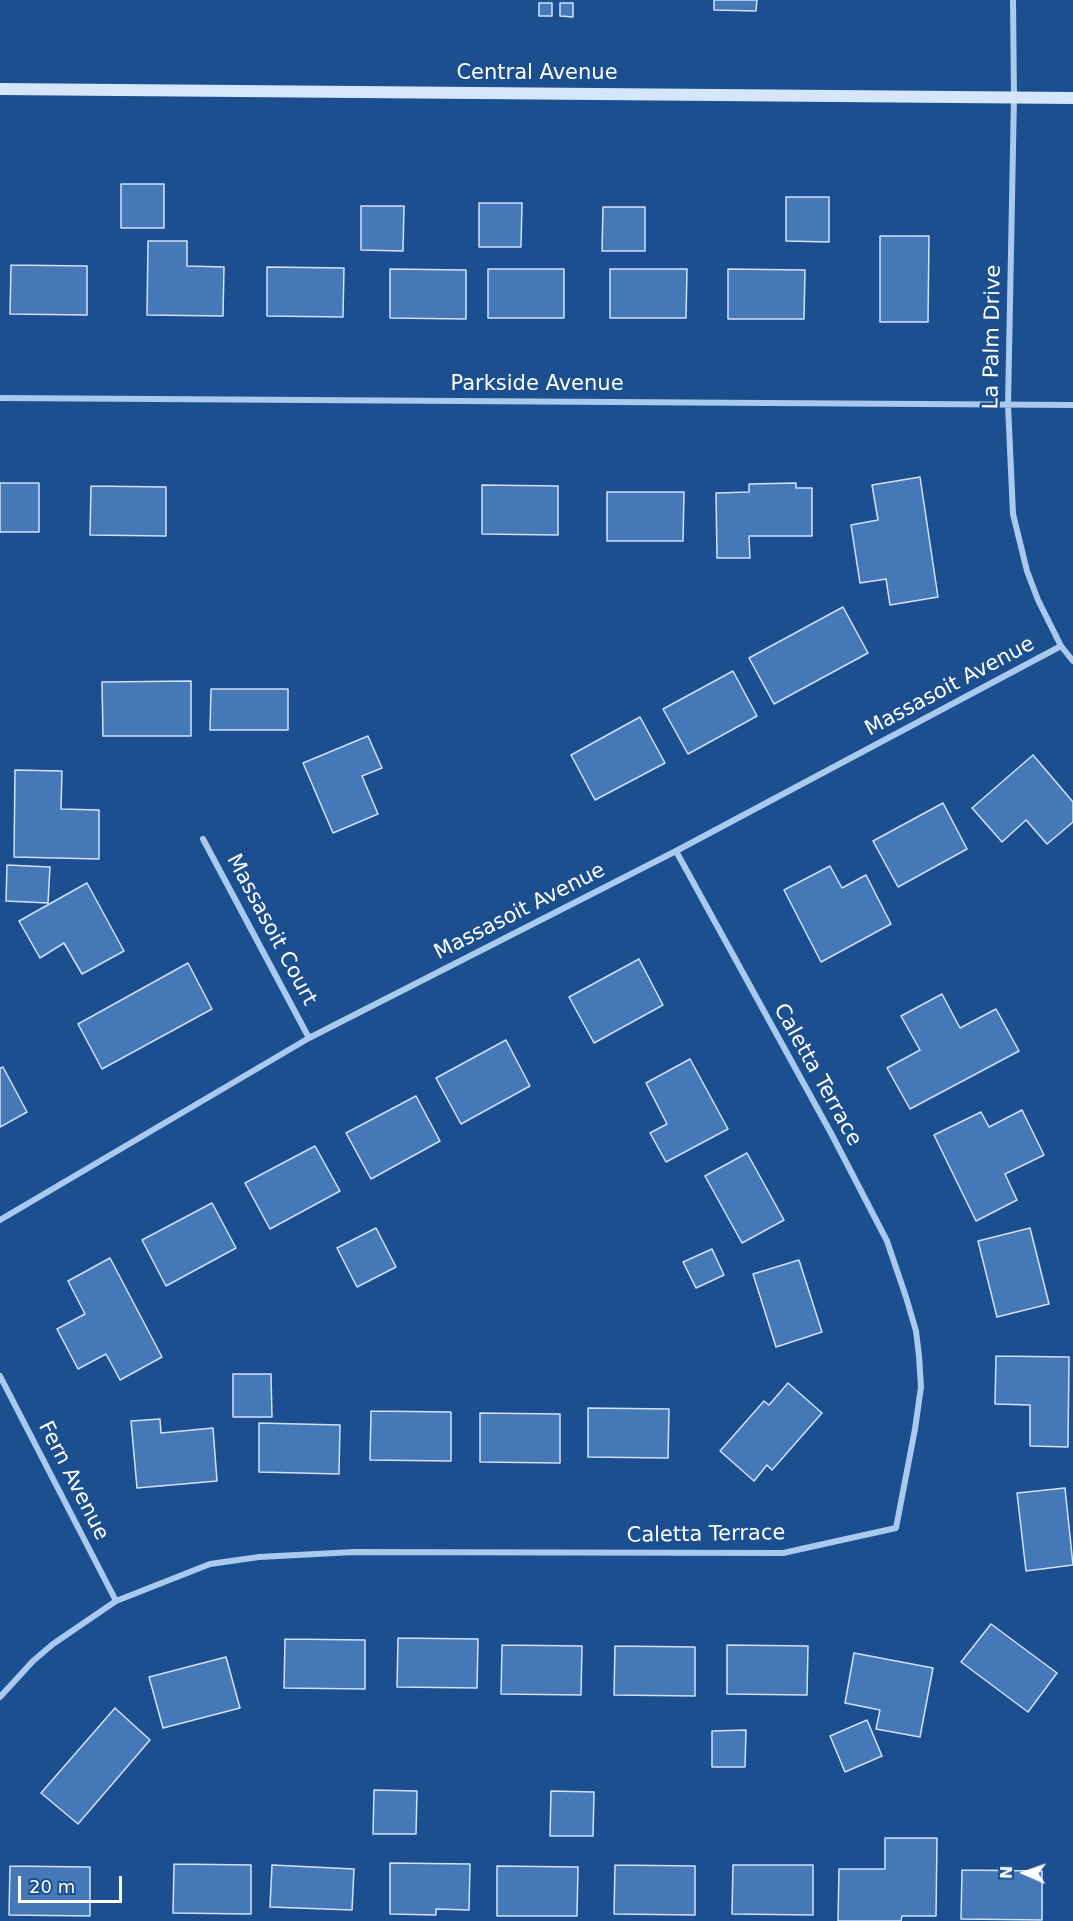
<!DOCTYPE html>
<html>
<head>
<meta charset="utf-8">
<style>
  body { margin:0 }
  #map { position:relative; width:1073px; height:1921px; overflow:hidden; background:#1b4f8f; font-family:"DejaVu Sans",sans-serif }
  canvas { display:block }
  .north { position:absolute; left:995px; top:1843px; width:60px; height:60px; -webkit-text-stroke:4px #1b4f8f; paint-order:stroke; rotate:272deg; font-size:16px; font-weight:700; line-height:24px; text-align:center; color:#fff }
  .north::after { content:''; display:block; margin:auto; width:21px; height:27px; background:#fff; clip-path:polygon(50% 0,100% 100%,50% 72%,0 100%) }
  .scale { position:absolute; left:18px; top:1876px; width:104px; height:27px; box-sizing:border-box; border:3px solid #fff; border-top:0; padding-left:8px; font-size:18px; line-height:21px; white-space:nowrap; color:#fff; -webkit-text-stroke:4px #1b4f8f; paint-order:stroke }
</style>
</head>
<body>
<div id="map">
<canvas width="1073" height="1921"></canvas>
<div class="north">N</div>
<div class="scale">20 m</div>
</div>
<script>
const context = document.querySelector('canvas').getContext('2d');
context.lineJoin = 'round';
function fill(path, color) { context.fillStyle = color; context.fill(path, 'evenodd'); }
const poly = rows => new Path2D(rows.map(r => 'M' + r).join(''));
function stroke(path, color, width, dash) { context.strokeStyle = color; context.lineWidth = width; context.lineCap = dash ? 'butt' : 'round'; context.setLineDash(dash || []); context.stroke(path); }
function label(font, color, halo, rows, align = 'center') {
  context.font = font + ' "DejaVu Sans",sans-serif'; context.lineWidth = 5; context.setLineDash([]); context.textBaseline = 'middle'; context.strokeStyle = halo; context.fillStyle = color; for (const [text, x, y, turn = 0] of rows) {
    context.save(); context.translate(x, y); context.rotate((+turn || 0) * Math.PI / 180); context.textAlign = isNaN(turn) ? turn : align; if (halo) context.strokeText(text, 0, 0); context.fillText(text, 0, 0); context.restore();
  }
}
const building = poly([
  [714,0,757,0,756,11,714,10,714,0],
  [539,3,552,3,552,16,539,16,539,3],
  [560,3,573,3,573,17,560,16,560,3],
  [121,184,164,184,164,228,121,228,121,184],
  [786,197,829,197,829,242,786,241,786,197],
  [479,203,522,203,521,247,479,247,479,203],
  [361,206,404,206,403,251,361,250,361,206],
  [603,207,645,207,645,251,602,251,603,207],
  [880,236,929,236,928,322,880,322,880,236],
  [148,241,187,241,187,266,224,267,223,316,147,315,148,241],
  [11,265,87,266,87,315,10,314,11,265],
  [267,267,344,268,343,317,267,316,267,267],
  [390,269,466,270,466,319,390,318,390,269],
  [488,269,564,269,564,318,488,318,488,269],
  [610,269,687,269,686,318,610,318,610,269],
  [728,269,805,270,804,319,728,319,728,269],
  [920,477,938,597,890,605,886,579,860,583,851,525,878,520,872,485,920,477],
  [0,483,39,483,39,532,0,532,0,483],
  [796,483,796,488,812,488,812,536,749,536,750,558,717,558,716,493,749,492,749,484,796,483],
  [482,485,558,486,558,535,482,534,482,485],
  [91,486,166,487,166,536,90,535,91,486],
  [607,492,684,492,683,541,607,541,607,492],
  [843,607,868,653,774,704,749,658,843,607],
  [733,671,757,716,688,754,663,709,733,671],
  [191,681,191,736,103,736,102,682,191,681],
  [211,689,288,689,288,730,210,730,211,689],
  [640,717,665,763,595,800,571,755,640,717],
  [368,736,382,768,362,776,378,814,333,833,303,763,368,736],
  [1033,755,1073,802,1073,822,1047,844,1026,820,1002,842,972,808,1033,755],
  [15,770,62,771,61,809,99,810,99,859,14,857,15,770],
  [943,803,967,849,898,887,873,841,943,803],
  [7,865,50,867,48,903,6,901,7,865],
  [830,866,842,888,866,875,891,924,821,962,784,890,830,866],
  [87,883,124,951,82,974,64,943,40,958,19,921,87,883],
  [639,959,663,1005,594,1043,569,997,639,959],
  [188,963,212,1009,102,1069,78,1024,188,963],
  [942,994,960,1028,996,1009,1019,1051,910,1109,887,1068,920,1050,901,1016,942,994],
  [506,1040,530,1086,461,1124,436,1078,506,1040],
  [690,1059,728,1129,666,1162,650,1133,667,1124,646,1083,690,1059],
  [3,1067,27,1112,0,1127,0,1068,3,1067],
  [416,1096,440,1141,371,1179,346,1133,416,1096],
  [1022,1110,1044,1155,1005,1174,1017,1200,976,1221,934,1135,981,1112,989,1127,1022,1110],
  [315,1146,340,1191,270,1229,245,1183,315,1146],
  [747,1153,784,1220,742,1243,705,1176,747,1153],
  [212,1203,236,1248,166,1286,142,1240,212,1203],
  [376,1228,396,1267,357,1287,337,1248,376,1228],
  [1030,1228,1049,1304,997,1317,978,1241,1030,1228],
  [712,1249,724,1275,696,1288,683,1262,712,1249],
  [110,1258,162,1357,120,1380,106,1354,78,1369,57,1329,85,1314,68,1281,110,1258],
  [799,1260,822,1332,776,1347,753,1274,799,1260],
  [996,1356,1069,1357,1068,1447,1030,1446,1030,1405,995,1404,996,1356],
  [233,1374,271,1374,272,1417,233,1417,233,1374],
  [788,1383,822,1413,772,1470,767,1465,754,1481,720,1451,764,1401,769,1405,788,1383],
  [588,1408,669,1409,668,1458,588,1457,588,1408],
  [371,1411,451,1412,451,1461,370,1460,371,1411],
  [480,1413,560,1414,560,1463,480,1462,480,1413],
  [160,1419,161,1433,213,1428,217,1481,137,1488,131,1421,160,1419],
  [259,1423,340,1425,339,1474,259,1472,259,1423],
  [1065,1488,1073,1565,1026,1571,1017,1493,1065,1488],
  [991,1624,1057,1673,1028,1712,961,1662,991,1624],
  [398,1638,478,1639,477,1688,397,1687,398,1638],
  [285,1639,365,1640,365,1689,284,1688,285,1639],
  [502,1645,582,1646,581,1695,501,1694,502,1645],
  [727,1645,808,1646,807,1695,727,1694,727,1645],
  [615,1646,695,1647,695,1696,614,1695,615,1646],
  [854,1653,933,1668,920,1737,876,1729,880,1710,845,1703,854,1653],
  [226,1657,240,1708,163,1728,149,1677,226,1657],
  [115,1708,150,1740,78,1824,41,1793,115,1708],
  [867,1720,882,1756,845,1772,830,1736,867,1720],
  [746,1730,745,1767,712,1767,712,1731,746,1730],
  [374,1790,417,1791,416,1834,373,1834,374,1790],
  [551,1791,594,1792,593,1836,550,1836,551,1791],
  [885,1838,937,1838,936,1916,902,1916,901,1921,838,1921,839,1869,885,1869,885,1838],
  [390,1863,470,1864,469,1910,436,1909,436,1915,390,1914,390,1863],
  [174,1864,251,1865,251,1914,173,1913,174,1864],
  [272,1865,354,1869,352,1910,270,1907,272,1865],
  [615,1865,695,1866,695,1915,614,1914,615,1865],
  [733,1865,813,1865,813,1915,732,1914,733,1865],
  [10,1866,90,1867,90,1916,9,1915,10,1866],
  [497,1866,578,1867,577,1916,497,1916,497,1866],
  [962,1870,1042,1871,1042,1920,961,1919,962,1870]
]);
fill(building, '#4478b7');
stroke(building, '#cfe3fa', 1.5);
stroke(poly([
  [1013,0,1014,97,1008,405,1013,514,1027,571,1038,600,1061,646,1073,661],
  [0,398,1073,405],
  [203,839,309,1038],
  [0,1220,309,1038,676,851,1061,646],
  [0,1376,116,1601],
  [0,1697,33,1661,53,1644,116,1601,210,1564,259,1557,354,1552,783,1553,896,1528,915,1429,921,1387,919,1356,916,1331,906,1297,887,1241,832,1135,676,851]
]), '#a9c9ee', 6);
stroke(poly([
  [0,89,1073,98]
]), '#d6e6fa', 12);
label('21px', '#fff', '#1b4f8f', [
  ["Central Avenue",537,74],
  ["La Palm Drive",993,337,-89],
  ["Parkside Avenue",537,385],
  ["Massasoit Avenue",950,687,-28],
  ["Massasoit Avenue",520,912,-27],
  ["Massasoit Court",271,930,62],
  ["Caletta Terrace",817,1075,61],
  ["Fern Avenue",73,1481,63],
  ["Caletta Terrace",706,1535,-1]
]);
</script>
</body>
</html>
